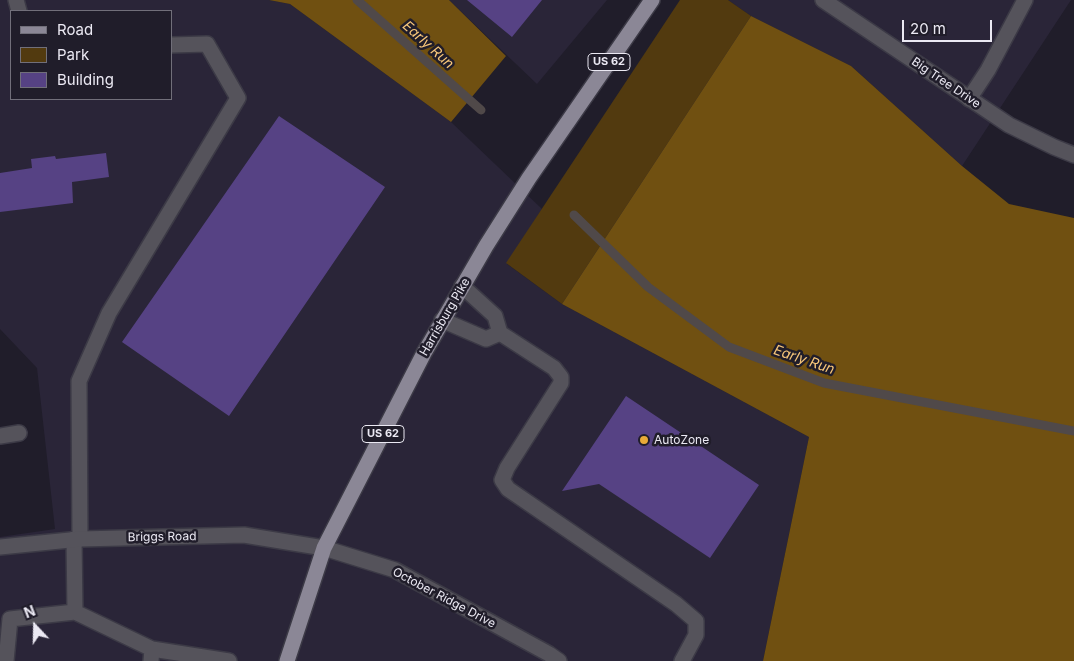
<!DOCTYPE html>
<html>
<head>
<meta charset="utf-8">
<style>
  body { margin:0 }
  #map { position:relative; width:1074px; height:661px; overflow:hidden; background:#201d2a; font-family:Inter,sans-serif }
  canvas { display:block }
  .legend { position:absolute; left:10px; top:10px; width:162px; height:90px; box-sizing:border-box; background:#201d2a; border:1px solid #716f7a; margin:0; padding:6px 9px; list-style:none; font-size:15px; color:#ebe9f3 }
  .legend li { display:flex; align-items:center; gap:10px; height:25px }
  .legend b { width:25px; border:1px solid #716f7a }
  .north { position:absolute; left:10px; top:601px; width:50px; height:50px; -webkit-text-stroke:4px #201d2a; paint-order:stroke; rotate:339deg; font-size:14px; font-weight:700; line-height:20px; text-align:center; color:#ebe9f3 }
  .north::after { content:''; display:block; margin:auto; width:18px; height:22px; background:#ebe9f3; clip-path:polygon(50% 0,100% 100%,50% 72%,0 100%) }
  .scale { position:absolute; left:902px; top:20px; width:90px; height:22px; box-sizing:border-box; border:2px solid #ebe9f3; border-top:0; padding-left:6px; font-size:15px; line-height:18px; white-space:nowrap; color:#ebe9f3; -webkit-text-stroke:4px #201d2a; paint-order:stroke }
</style>
</head>
<body>
<div id="map">
<canvas width="1074" height="661"></canvas>
<ul class="legend">
<li><b style="height:6px;background:#8b8796"></b>Road</li>
<li><b style="height:14px;background:#523a0f"></b>Park</li>
<li><b style="height:14px;background:#564284"></b>Building</li>
</ul>
<div class="north">N</div>
<div class="scale">20 m</div>
</div>
<script>
const context = document.querySelector('canvas').getContext('2d');
context.lineJoin = 'round';
function fill(path, color) { context.fillStyle = color; context.fill(path, 'evenodd'); }
const poly = rows => new Path2D(rows.map(r => 'M' + r).join(''));
function stroke(path, color, width, dash) { context.strokeStyle = color; context.lineWidth = width; context.lineCap = dash ? 'butt' : 'round'; context.setLineDash(dash || []); context.stroke(path); }
function label(font, color, halo, rows, align = 'center') {
  context.font = font + ' Inter,sans-serif'; context.lineWidth = 5; context.setLineDash([]); context.textBaseline = 'middle'; context.strokeStyle = halo; context.fillStyle = color; for (const [text, x, y, turn = 0] of rows) {
    context.save(); context.translate(x, y); context.rotate((+turn || 0) * Math.PI / 180); context.textAlign = isNaN(turn) ? turn : align; if (halo) context.strokeText(text, 0, 0); context.fillText(text, 0, 0); context.restore();
  }
}
fill(poly([
  [0,0,269,0,290,4,451,122,542,209,507,264,562,304,809,437,763,661,0,661,0,537,55,529,37,368,0,329],
  [11,11,171,11,171,99,11,99],
  [449,0,607,0,537,84],
  [728,0,1071,0,962,166,851,66,751,16]
]), '#2a2538');
fill(poly([
  [680,0,728,0,751,16,562,304,506,263]
]), '#523a0f');
fill(poly([
  [269,0,449,0,506,56,451,122,290,4],
  [751,16,851,66,962,166,1009,204,1074,218,1074,661,763,661,809,437,562,304]
]), '#705011');
stroke(poly([
  [357,0,481,110],
  [574,215,648,287,729,347,824,383,1074,431]
]), '#504949', 9);
fill(poly([
  [467,0,542,0,512,37],
  [279,116,385,187,229,416,122,342],
  [106,153,109,177,72,182,73,203,0,212,0,173,32,168,31,159,55,156,56,159],
  [626,396,759,485,710,558,599,484,562,491]
]), '#564284');
const service = poly([
  [16,0,19,11],
  [969,99,988,70,1025,0],
  [442,320,486,339,500,333,495,316,462,286],
  [500,333,554,368,561,377,561,383,507,468,502,480,508,489,676,604,696,621,696,635,682,661],
  [0,436,19,433],
  [80,539,79,381,109,313,238,98,207,44,171,45],
  [75,612,152,649,151,661],
  [152,649,229,661],
  [6,661,10,619,75,612,74,539]
]);
const minor = poly([
  [823,0,1009,125,1054,147,1074,155],
  [324,548,395,570,549,654,559,661]
]);
const tertiary = poly([
  [0,547,80,539,244,535,324,548]
]);
const primary = poly([
  [287,661,324,548,424,353,486,246,529,178,652,0]
]);
stroke(service, '#3c3a46', 18);
stroke(minor, '#3c3a46', 18);
stroke(tertiary, '#3c3a46', 18);
stroke(primary, '#3c3a46', 18);
stroke(service, '#55535b', 15);
stroke(minor, '#55535b', 15);
stroke(tertiary, '#55535b', 15);
stroke(primary, '#8b8796', 15);
for (const [x, y, r, color] of [
  [644,440,5,"#e9ab38"]
]) { const dot = new Path2D(); dot.arc(x, y, r, 0, 2 * Math.PI); context.fillStyle = color; context.fill(dot); stroke(dot, '#201d2a', 2); }
for (const [x, y, w] of [
  [609,62,42],
  [383,434,42]
]) { const box = new Path2D(); box.roundRect(x - w / 2, y - 8.5, w, 17, 4); context.fillStyle = '#201d2a'; context.fill(box); stroke(box, '#ebe9f3', 1); }
label('bold 11px', '#ebe9f3', null, [
  ["US 62",609,62],
  ["US 62",383,434]
]);
label('12px', '#ebe9f3', '#201d2a', [
  ["Big Tree Drive",946,83,34],
  ["Harrisburg Pike",445,317,-60],
  ["Briggs Road",162,537,-1],
  ["October Ridge Drive",444,598,28]
]);
label('12px', '#ebe9f3', '#201d2a', [
  ["AutoZone",654,440]
], 'left');
label('italic 14px', '#f8c77a', '#201d2a', [
  ["Early Run",428,45,42],
  ["Early Run",804,360,19]
]);
</script>
</body>
</html>
